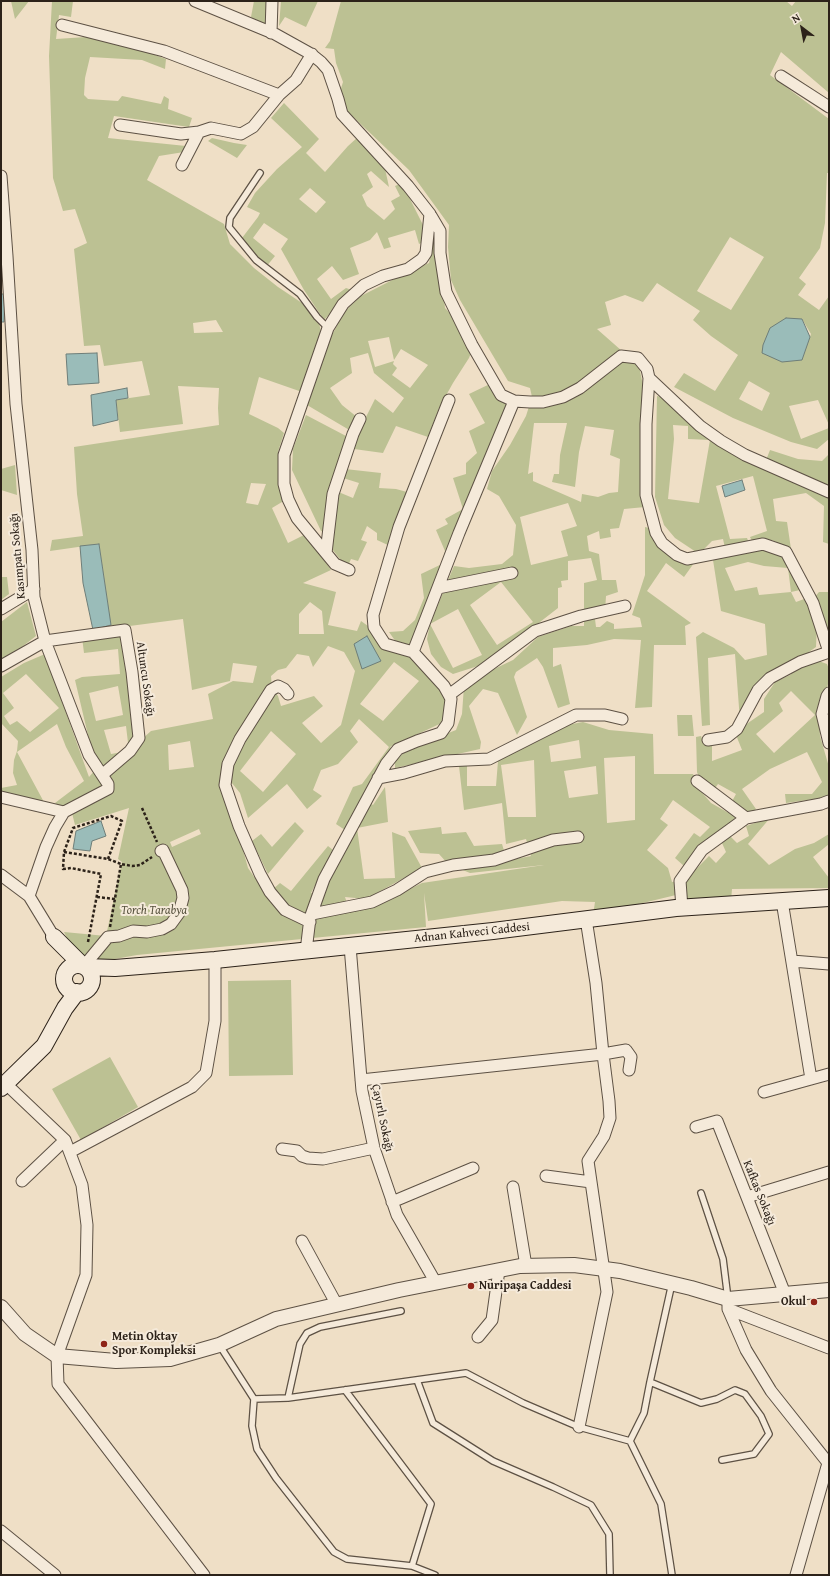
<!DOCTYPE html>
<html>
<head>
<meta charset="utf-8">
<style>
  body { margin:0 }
  #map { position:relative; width:830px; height:1576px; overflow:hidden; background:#efdfc6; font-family:"Gentium Book Plus",serif }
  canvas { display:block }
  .frame { position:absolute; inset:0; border:2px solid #2c2219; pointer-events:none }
  .north { position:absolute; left:782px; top:8px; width:40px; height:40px; -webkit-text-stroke:3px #f5eada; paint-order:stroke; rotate:328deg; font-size:11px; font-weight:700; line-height:16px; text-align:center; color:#2c2219 }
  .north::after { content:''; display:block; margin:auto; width:14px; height:18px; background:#2c2219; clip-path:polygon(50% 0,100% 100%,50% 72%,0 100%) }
</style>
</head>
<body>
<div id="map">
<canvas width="830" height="1576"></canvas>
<div class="frame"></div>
<div class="north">N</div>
</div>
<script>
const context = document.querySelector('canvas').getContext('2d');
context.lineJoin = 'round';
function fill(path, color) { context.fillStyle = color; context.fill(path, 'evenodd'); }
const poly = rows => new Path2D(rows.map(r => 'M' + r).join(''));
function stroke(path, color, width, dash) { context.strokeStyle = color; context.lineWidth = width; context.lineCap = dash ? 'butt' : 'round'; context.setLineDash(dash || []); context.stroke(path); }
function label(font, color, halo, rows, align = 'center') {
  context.font = font + ' "Gentium Book Plus",serif'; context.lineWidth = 4; context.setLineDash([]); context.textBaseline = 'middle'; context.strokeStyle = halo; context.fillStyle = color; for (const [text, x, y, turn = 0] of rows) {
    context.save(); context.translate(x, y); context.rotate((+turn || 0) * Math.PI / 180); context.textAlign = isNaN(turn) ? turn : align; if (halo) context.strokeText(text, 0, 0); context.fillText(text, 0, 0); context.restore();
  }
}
fill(poly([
  [11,1,29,1,15,19],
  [52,1,73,1,71,17,59,15,56,39,86,37,136,48,166,59,165,69,142,60,90,57,85,78,84,95,88,99,118,101,122,96,161,104,164,96,169,99,168,109,192,118,189,127,114,116,108,138,186,146,184,152,159,156,147,180,224,224,230,244,254,268,278,287,302,303,319,323,322,336,302,392,259,377,249,414,278,428,284,433,278,452,280,476,287,499,272,508,288,543,306,534,331,570,303,583,336,592,328,625,357,631,361,621,445,681,446,721,390,747,394,750,363,799,373,805,385,787,388,822,357,828,364,879,395,878,392,832,405,837,422,868,366,899,345,897,349,909,375,906,422,883,544,865,470,873,448,864,439,854,420,853,408,831,441,827,442,834,466,832,474,846,502,844,505,854,510,860,531,856,526,839,506,844,502,803,464,810,459,766,467,766,467,786,496,786,498,761,567,725,583,722,609,730,653,734,654,774,693,774,699,789,711,803,736,817,691,859,696,869,709,856,716,863,726,852,722,843,730,836,737,843,749,836,746,826,770,818,748,844,769,865,795,849,814,843,829,834,829,844,813,857,829,878,829,888,732,889,731,901,708,904,676,895,593,915,595,902,562,901,428,921,424,893,426,927,137,955,98,962,73,950,64,932,106,936,122,862,118,859,129,808,75,825,72,813,55,803,84,781,66,747,57,724,17,752,45,804,1,797,1,788,17,785,13,773,14,760,17,751,18,741,1,723,1,677,24,663,45,654,89,777,96,769,75,680,82,677,120,674,118,649,84,653,82,637,111,629,99,544,50,551,52,540,83,536,77,494,74,447,219,425,218,408,219,388,178,386,183,424,120,432,116,400,150,395,142,361,104,366,100,345,84,346,74,249,87,243,75,209,63,211,53,178,49,56],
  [216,320,223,332,194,333,193,323],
  [251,483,266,484,258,505,246,503],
  [310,602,322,611,324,634,299,634,299,614],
  [183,619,192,690,230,681,233,663,257,666,253,683,233,681,208,694,213,719,151,731,142,739,122,627],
  [328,646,344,652,355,671,341,725,321,743,302,723,323,706,314,696,281,706,278,696,272,688,271,676,278,670,286,668,297,654,309,656,313,667],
  [394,662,419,681,383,721,360,704],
  [26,674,59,708,30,732,17,721,10,725,4,716,14,708,3,693],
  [118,686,123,715,96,721,89,693],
  [359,719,389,747,362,784,353,787,336,824,351,834,323,895,311,893,333,850,328,846,291,891,280,883,272,890,283,906,273,904,248,868,235,821,227,777,240,793,248,818,287,784,307,809,322,796,313,790,321,770,338,764,358,742,350,731],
  [126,726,129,751,111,754,104,730],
  [271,731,296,754,263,792,240,771],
  [579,740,581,758,551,762,549,746],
  [190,741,194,767,169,770,168,745],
  [635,756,635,820,607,823,604,758],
  [534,760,536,817,508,817,501,765],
  [596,766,598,794,569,798,564,771],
  [673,800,710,827,700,837,694,833,675,858,684,866,680,881,672,882,668,868,647,850,668,825,660,819],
  [199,829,201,834,172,847,170,842],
  [254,1,269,1,267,27,251,17],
  [281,1,318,1,306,27,285,17,279,26],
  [341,1,786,1,792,6,796,1,829,1,829,93,781,52,770,75,829,119,829,173,827,173,825,223,820,248,799,278,806,284,798,295,819,310,829,296,829,425,818,400,789,406,801,439,829,428,829,439,817,449,791,442,733,418,674,387,684,373,715,391,738,355,711,336,693,320,700,311,657,283,643,302,625,295,605,302,611,325,597,329,639,366,646,400,645,507,624,509,619,528,610,529,611,537,600,539,599,531,587,536,589,551,599,554,602,580,616,580,618,592,606,596,605,612,595,619,596,627,600,627,607,621,614,624,614,629,642,627,640,618,632,615,645,575,645,527,653,529,694,563,684,577,666,563,647,591,691,623,685,626,686,645,654,645,652,707,635,708,641,640,614,639,587,645,553,648,553,667,561,664,570,704,558,708,543,667,537,658,516,672,514,677,527,717,517,735,498,693,483,689,469,706,481,742,480,749,395,768,395,761,408,749,456,730,462,714,464,686,469,681,513,660,538,637,571,626,584,626,584,583,597,580,591,558,568,561,568,580,561,581,562,587,558,588,558,608,540,622,519,645,481,665,453,674,441,667,431,654,427,639,430,624,454,566,469,568,502,564,513,555,516,525,499,496,487,489,492,471,510,445,526,416,532,397,530,388,508,381,460,300,451,280,448,247,449,225,409,170,348,112,339,95,343,82,336,63,334,49,325,48,330,41],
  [730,237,764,257,731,310,697,291],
  [802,319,811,334,801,360],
  [749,381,770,393,762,411,739,399],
  [534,423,567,423,560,455,559,474,554,474,552,482,575,487,579,452,585,426,614,430,610,455,620,459,618,492,609,493,598,497,582,494,581,502,533,481,533,472,528,474],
  [568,503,577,526,561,531,568,556,531,565,520,517],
  [501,582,533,622,497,645,470,605],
  [458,609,482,655,453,668,430,624],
  [284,103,319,139,306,153,325,172,348,146,358,137,384,164,389,187,371,171,367,174,373,187,362,195,367,206,384,220,395,209,391,201,400,196,395,186,402,183,423,225,425,232,423,242,419,244,415,230,388,238,391,247,384,249,377,232,370,240,350,248,359,274,343,280,332,266,317,279,331,299,346,288,352,290,324,320,304,290,281,249,288,239,264,223,253,238,275,256,266,267,242,238,258,217,260,213,247,207,255,193,277,169,302,147,271,118],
  [310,188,326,202,316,213,299,199],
  [212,138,234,143,247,145,237,158,208,141],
  [434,240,438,244,445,308,476,340,469,358,453,383,439,408,428,437,396,426,383,453,354,449,363,423,375,399,393,413,404,398,374,373,368,353,350,358,352,373,330,388,342,405,357,417,351,431,307,405,330,339,344,312,361,296,406,273,429,263],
  [389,337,394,360,401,349,428,365,410,388,392,375,397,368,393,364,394,361,375,367,368,341],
  [492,383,513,403,413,647,396,642,389,632,403,631,415,620,424,598,421,574,442,564,445,551,436,530,448,524,445,519,463,509,453,478,466,474,466,463,477,453,469,431,485,423,469,394],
  [657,396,661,397,763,468,770,450,798,459,822,461,829,454,829,544,823,542,824,506,806,493,773,499,776,521,787,522,791,549,772,540,753,543,750,537,767,531,753,476,716,486,730,539,747,538,749,543,725,548,723,539,712,541,699,554,675,538,664,525,655,497],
  [673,425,688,426,688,439,710,440,699,503,668,499,674,439],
  [306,415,346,436,336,469,326,533,321,531,292,470,293,449],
  [15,465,17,495,1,490,1,469],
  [345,469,381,473,379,488,396,489,407,492,390,546,377,540,377,533,367,526,361,540,367,542,358,561,351,559,347,568,332,549,336,491,353,498,359,483,343,478],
  [763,547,782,554,805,589,791,592,796,602,807,598,817,624,816,647,768,681,740,721,735,654,708,658,710,725,702,726,696,637,703,632,734,648,745,660,767,655,765,624,721,611,713,560],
  [748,562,764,566,788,568,791,592,759,595,757,587,735,591,725,568],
  [1,577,7,577,9,594,1,600],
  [819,592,829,592,829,634,812,600],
  [27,602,36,636,1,663,1,622],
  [816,660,827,664,829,669,829,680,827,688,819,703,819,716,820,736,829,767,829,797,786,803,785,794,812,794,822,782,807,752,770,769,742,789,756,809,751,813,730,805,736,794,718,784,711,794,703,789,697,772,696,737,701,736,704,744,712,743,712,761,742,750,736,735,748,723,764,712,764,699,775,682,790,675,800,666],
  [791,691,815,715,774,753,756,734,783,711,779,703],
  [677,715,692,715,694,736,678,736],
  [295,822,304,831,268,874,252,841,261,834,272,847],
  [291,980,293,1075,229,1076,228,981],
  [110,1057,138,1107,81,1140,52,1089]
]), '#bcc193');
const water = poly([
  [1,294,5,294,4,322,1,322,1,294],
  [786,318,802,319,810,337,802,360,782,362,762,353,763,345,770,328,786,318],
  [97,353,99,383,68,385,66,354,97,353],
  [127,388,128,398,116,400,118,420,93,426,91,395,127,388],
  [742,480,745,490,725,497,722,486,742,480],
  [99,544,111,625,93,630,83,583,80,546,99,544],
  [367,636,381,661,362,669,354,644,367,636],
  [101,821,106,836,92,841,90,851,73,849,76,831,101,821]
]);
fill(water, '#9abcb9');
stroke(water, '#6e7e79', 1);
const service = poly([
  [260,173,230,218,229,227,256,260,300,294,317,317,328,328],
  [701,1193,723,1259,728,1299],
  [220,1346,254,1399,288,1398,466,1373,523,1403,579,1427,630,1441,644,1413,650,1382,672,1283],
  [417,1380,433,1423,493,1461,553,1487,591,1505,609,1534,610,1575],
  [650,1382,701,1403,717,1399,735,1390,745,1394,761,1416,769,1434,754,1454,722,1460],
  [345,1390,431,1504,412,1566],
  [288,1398,300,1344,307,1333,320,1327,401,1311],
  [254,1399,252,1426,257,1449,276,1478,334,1552,347,1559,412,1566,435,1575],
  [630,1441,661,1504,672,1575]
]);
const minor = poly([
  [195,1,275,34,311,54,321,62,328,70,338,99,342,114,408,186,430,214,440,231,440,253,446,292,472,345,501,395,514,401,530,402,543,402,563,397,580,388,621,356,638,358,647,369,649,378,646,424,646,495,656,533,662,543,677,555,687,559,763,544,786,552,813,603,829,652],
  [62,25,164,51,279,95,296,80,312,54],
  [271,33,272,1],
  [781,76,829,107],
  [120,125,181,134,199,132,211,128,241,134,253,127,279,95],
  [182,165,199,132],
  [1,176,7,256,1,258],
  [7,256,16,404,32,550,34,597,45,641,89,755,108,784,108,789,64,812],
  [649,378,700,426,721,441,745,455,829,492],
  [326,553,333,494,353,434,360,419],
  [349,570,335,564,297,518,288,499,284,484,284,455,328,328,343,304,364,285,383,276,408,269,422,259,426,253,430,214],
  [438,588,512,573],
  [1,609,34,589],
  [413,652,385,644,374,627,373,615,399,527,449,400],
  [1,666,45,641,125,630,132,672,139,738,130,751,102,775],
  [829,693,827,696,822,714,829,743],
  [288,694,284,689,278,686,271,690,240,739,228,764,225,785,239,826,260,874,270,892,285,910,310,922],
  [449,695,535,631,581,616,625,606],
  [708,740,727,737,737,729,758,690,770,678,800,662,829,652],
  [378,778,404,773,445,761,489,759,576,715,605,715,622,719],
  [697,781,746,818],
  [1,797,64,812],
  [1,875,29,896,54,937],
  [29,896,46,847,55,827,64,812],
  [782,901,811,1079,829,1074],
  [682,908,680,881,702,850,746,818,821,804,829,801],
  [312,914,372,902,397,890,425,872,453,865,494,860,553,840,578,837],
  [350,946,362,1091,374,1148,397,1215,436,1283],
  [306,951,310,918,324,879,386,764,398,749,417,741,441,733,448,723,451,699,449,695,444,686,413,652,459,533,514,401],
  [792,961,829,964],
  [84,966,108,937,119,936,133,931,147,932,162,929,171,924,179,913,183,898,182,890,163,850,161,851],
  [361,1080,603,1054,596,983,586,919],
  [6,1084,65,1140,82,1185,87,1225,86,1275,57,1356,58,1384,204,1575],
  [764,1092,811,1079],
  [696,1127,717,1121,785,1294],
  [282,1149,297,1151,302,1156,308,1158,323,1159,374,1148],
  [70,1152,192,1087,206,1073,215,1021,215,960],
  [546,1176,591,1182],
  [22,1181,65,1140],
  [513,1187,526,1266],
  [747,1197,829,1172],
  [392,1202,473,1168],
  [302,1241,337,1305],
  [728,1299,728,1309,746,1350,771,1391,829,1464],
  [728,1309,829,1348],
  [478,1337,492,1320,499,1270],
  [579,1427,607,1292,588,1161,604,1136,610,1118,609,1101,603,1054,626,1050,631,1057,629,1070],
  [1,1531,55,1575],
  [796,1575,828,1463]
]);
const tertiary = poly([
  [1,1307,25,1334,57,1356,116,1361,170,1359,219,1345,276,1319,399,1290,520,1266,574,1265,620,1271,691,1288,728,1299,829,1290]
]);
const secondary = poly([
  [54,937,83,966],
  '64 979a14 14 0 1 1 28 0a14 14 0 1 1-28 0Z',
  [85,967,115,968,215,960,493,931,676,908,829,898],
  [1,1088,44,1046,65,1008,77,992]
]);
stroke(service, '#5d5144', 8);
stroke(minor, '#5d5144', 13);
stroke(tertiary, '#5d5144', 16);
stroke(secondary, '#2c2219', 18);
stroke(poly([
  [142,808,157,842],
  [64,852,108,859,121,864],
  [97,897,115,899],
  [110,927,121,864,132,866,140,865,152,857],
  [88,942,101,874,71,868,63,869,64,852,73,828,111,816,122,821,108,859]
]), '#2c2219', 2.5, [3, 2]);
stroke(service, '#f5eada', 5.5);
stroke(minor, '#f5eada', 11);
stroke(tertiary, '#f5eada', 14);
stroke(secondary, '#f5eada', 16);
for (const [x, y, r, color] of [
  [471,1286,4,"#8f2418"],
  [814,1302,4,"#8f2418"],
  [104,1344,4,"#8f2418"]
]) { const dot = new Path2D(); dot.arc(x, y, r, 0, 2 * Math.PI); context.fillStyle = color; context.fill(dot); stroke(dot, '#f5eada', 1.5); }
label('12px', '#2c2219', '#f5eada', [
  ["Kasımpatı Sokağı",18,556,-95],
  ["Altuncu Sokağı",145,679,82],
  ["Adnan Kahveci Caddesi",472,933,-6],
  ["Çayırlı Sokağı",382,1118,78],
  ["Kafkas Sokağı",759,1193,68]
]);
label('italic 12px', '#57523e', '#f5eada', [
  ["Torch Tarabya",154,911]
]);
label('bold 12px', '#2c2219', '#f5eada', [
  ["Nuripaşa Caddesi",479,1286],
  ["Okul",806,1302,"right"],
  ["Metin Oktay",112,1337],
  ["Spor Kompleksi",112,1351]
], 'left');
</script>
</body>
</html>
